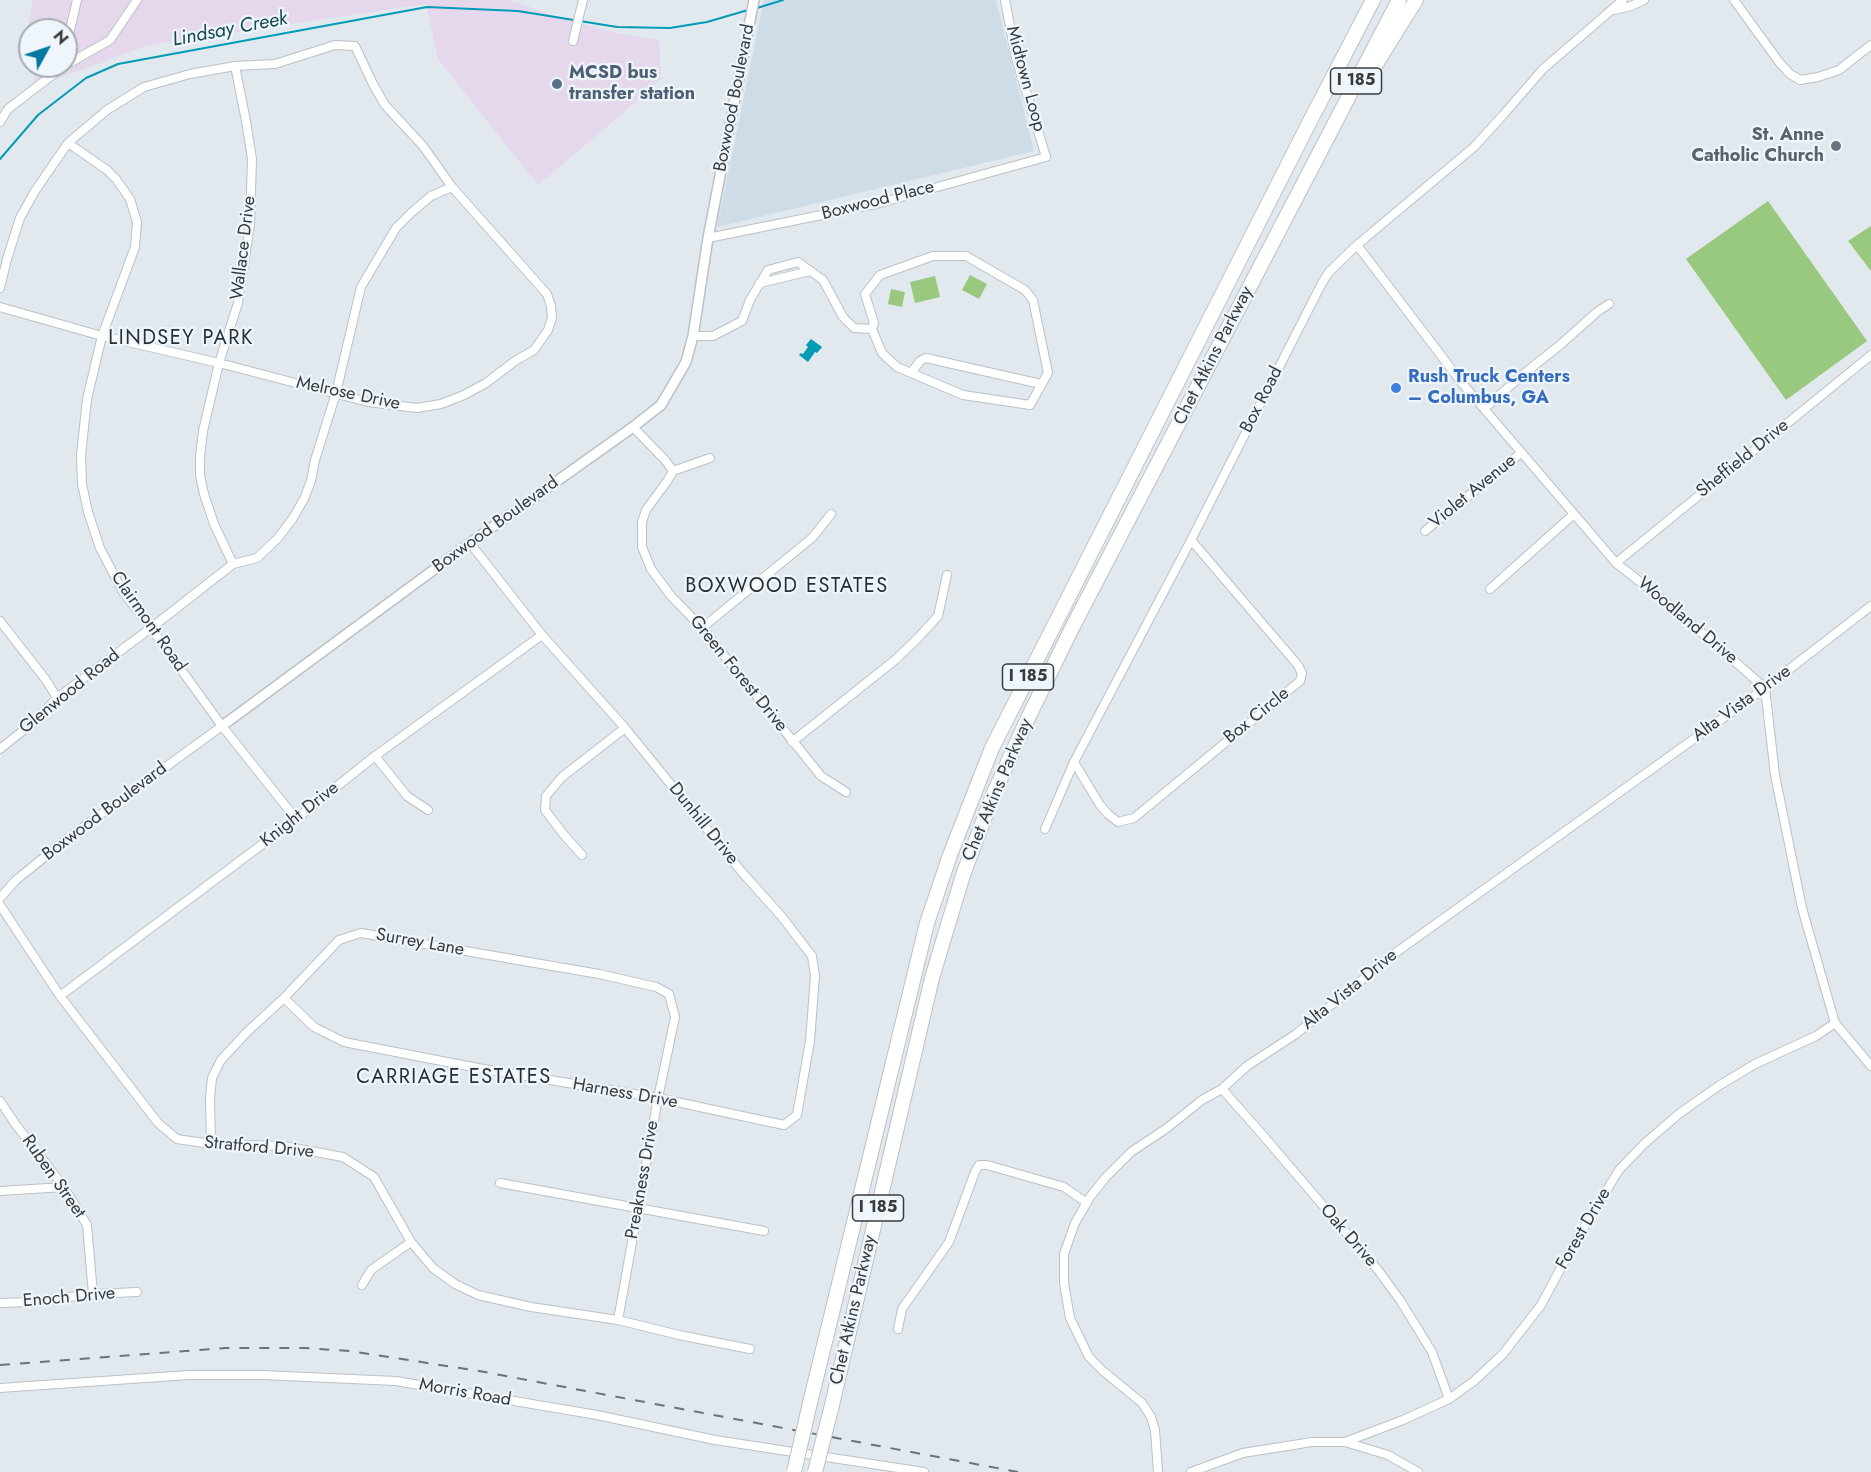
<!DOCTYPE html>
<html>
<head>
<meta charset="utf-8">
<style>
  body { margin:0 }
  #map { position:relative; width:1871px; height:1472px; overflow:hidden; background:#e1e8ee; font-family:Jost,sans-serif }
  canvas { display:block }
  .north { position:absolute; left:18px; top:18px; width:60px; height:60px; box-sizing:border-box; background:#eef6fc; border:2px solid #a5abb0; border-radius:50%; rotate:50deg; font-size:16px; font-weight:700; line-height:24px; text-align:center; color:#383b3d }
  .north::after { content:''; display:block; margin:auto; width:21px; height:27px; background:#0078a0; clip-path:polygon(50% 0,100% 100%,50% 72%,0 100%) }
</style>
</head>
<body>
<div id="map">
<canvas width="1871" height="1472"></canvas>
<div class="north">N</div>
</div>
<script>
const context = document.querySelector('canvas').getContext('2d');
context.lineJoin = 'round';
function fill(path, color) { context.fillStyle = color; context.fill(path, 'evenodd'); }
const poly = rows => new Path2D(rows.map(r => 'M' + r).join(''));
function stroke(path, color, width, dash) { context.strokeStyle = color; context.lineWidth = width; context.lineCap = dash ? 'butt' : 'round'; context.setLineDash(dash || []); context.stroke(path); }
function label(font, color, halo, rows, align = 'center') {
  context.font = font + ' Jost,sans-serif'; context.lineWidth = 4.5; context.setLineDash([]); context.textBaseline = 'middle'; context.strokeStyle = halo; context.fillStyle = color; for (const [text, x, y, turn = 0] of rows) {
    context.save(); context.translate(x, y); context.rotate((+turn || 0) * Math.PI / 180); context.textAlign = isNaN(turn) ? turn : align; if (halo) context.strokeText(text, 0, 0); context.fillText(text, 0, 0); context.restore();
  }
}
fill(poly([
  [764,0,996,0,1034,151,717,227]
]), '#cedce7');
fill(poly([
  [33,0,509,0,565,19,620,34,659,40,661,79,616,119,538,185,438,59,426,4,149,45,34,87,34,66,66,66,66,30,30,30,30,44,27,31]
]), '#e5d8ec');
fill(poly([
  [1768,201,1867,341,1786,400,1686,259],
  [1871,226,1871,271,1848,241],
  [970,275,987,284,979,299,962,290],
  [935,276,940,297,915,303,910,282],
  [891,289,905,292,902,307,888,304]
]), '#99c87f');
fill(poly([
  [811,339,822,347,817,353,815,352,808,362,799,355,801,353,803,354,808,347,806,345]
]), '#009bb5');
stroke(poly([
  [757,8,783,0],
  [0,159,38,115,86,78,118,64,427,7,518,11,617,27,670,28,707,22,748,10]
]), '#009bb5', 2);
const minor = poly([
  [1734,0,1779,62,1790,74,1800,80,1818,77,1839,70,1871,45],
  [1614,10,1631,6,1644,0],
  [573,41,583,0],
  [66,47,77,0],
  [66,65,110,40,137,0],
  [0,122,8,109,64,66],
  [68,143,107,170,116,179,130,199,137,222,135,247,102,336,87,399,81,455,82,484,88,512,100,548,123,592,151,628,222,726,296,819],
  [708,238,876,204,1046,157,1016,58,1005,0],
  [1357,245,1462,383,1616,563,1676,610,1765,688,1775,775,1802,908,1835,1023,1871,1066],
  [933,256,966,256,1025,290,1033,300,1048,373,1030,405,963,395,897,367,882,353,872,329,874,323,865,294,880,275,933,256],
  [760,283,810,271],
  [0,288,7,259,20,218,35,191,68,143,107,110,144,87,190,74,235,66,275,64,335,45,355,46,373,84,385,105,423,146,452,187,547,294,551,306,552,318,548,330,534,350,515,361,486,383,464,395,441,404,417,408,368,402,219,363,102,336,0,307],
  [693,336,713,336,742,321,750,300,768,270,798,262,823,280,843,317,854,328,872,329],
  [911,373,920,361,926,358,1041,384],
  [1485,408,1521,376,1560,345,1597,312,1609,304],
  [633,427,665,460,673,471],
  [673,471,668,480,646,510,642,522,642,547,651,569,671,596,702,628,821,776,846,792],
  [673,471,710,458],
  [1425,531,1521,453],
  [1191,540,1297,664,1302,673,1300,681,1134,818,1118,822,1108,814,1100,805,1074,762,1191,540,1322,283,1329,272,1357,245,1474,147,1504,114,1543,69,1623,0],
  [1616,563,1871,355],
  [233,564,214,524,204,494,200,475,200,457,203,431,219,363,238,303,250,225,252,159,246,121,235,66],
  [1490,589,1574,514],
  [0,621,46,680,57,698],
  [702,628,813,537,831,514],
  [792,742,895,660,918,638,938,616,947,575],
  [0,749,35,721,57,698,151,628,233,564,257,558,278,538,293,518,304,499,311,481,315,460,336,393,361,287,396,228,412,212,431,196,452,187],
  [375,756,407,796,428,810],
  [1045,829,1074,762],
  [582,855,564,835,545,810,546,796,562,777,625,728],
  [0,898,16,880,68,838,222,726],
  [0,905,60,996,158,1123,177,1139,211,1144,283,1146,343,1157,374,1177,411,1242,433,1268,455,1284,478,1295,531,1307,618,1320,679,1335,750,1349],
  [60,996,296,819,375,756,542,635],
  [284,998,314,1027,344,1042,478,1068,658,1098,784,1125,797,1115,810,1041,815,976,812,956,782,917,741,871,625,728,542,635,470,543],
  [1222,1089,1261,1133,1378,1270,1400,1300,1432,1352,1449,1399],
  [0,1101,16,1125,64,1187,87,1225,93,1294],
  [211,1144,210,1098,212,1078,221,1060,247,1032,284,998,339,940,361,933,599,974,656,987,669,994,675,1017,658,1098,618,1320],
  [500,1183,764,1231],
  [0,1191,64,1187],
  [362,1285,371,1270,411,1242],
  [0,1303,31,1302,93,1294,137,1292],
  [898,1329,902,1309,949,1242,975,1172,979,1165,987,1165,1064,1187,1087,1203],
  [0,1388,189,1375,263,1375,396,1381,597,1415,715,1440,924,1472],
  [1345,1442,1403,1420,1449,1399,1474,1381,1503,1354,1541,1305,1571,1249,1619,1170,1644,1144,1680,1113,1720,1085,1755,1064,1816,1036,1835,1023],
  [1158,1472,1155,1430,1151,1417,1142,1403,1103,1371,1089,1357,1070,1318,1064,1283,1064,1254,1075,1223,1090,1197,1106,1177,1131,1152,1167,1128,1202,1100,1222,1089,1247,1066,1296,1034,1391,956,1765,688,1871,606],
  [1191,1472,1243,1453,1312,1442,1345,1442,1388,1455,1418,1472]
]);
const tertiary = poly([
  [222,726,470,543,633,427,661,405,686,362,693,336,708,238,754,0]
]);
const motorway = poly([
  [1371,72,1416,0],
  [810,1403,927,923,950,855,992,748,1309,123,1373,0],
  [832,1405,932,978,963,875,993,795,1029,716,1072,628,1399,0]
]);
stroke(minor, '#bac1c7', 10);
stroke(tertiary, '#bac1c7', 12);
stroke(motorway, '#bac1c7', 16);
stroke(minor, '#fff', 8);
stroke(tertiary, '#fff', 9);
stroke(motorway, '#fff', 14);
stroke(poly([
  [0,1365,226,1348,304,1348,350,1351,479,1371,1018,1472]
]), '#6d7275', 2, [10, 10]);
const motorwayBridge = poly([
  [794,1472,810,1403],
  [815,1472,832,1405]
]);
stroke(motorwayBridge, '#bac1c7', 16, []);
stroke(motorwayBridge, '#fff', 14);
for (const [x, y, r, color] of [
  [557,84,6,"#5c6f8a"],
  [1836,146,6,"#6b7280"],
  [1396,388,6,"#3f7fe0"]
]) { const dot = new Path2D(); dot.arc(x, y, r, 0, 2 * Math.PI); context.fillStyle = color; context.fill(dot); stroke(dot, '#eef6fc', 2); }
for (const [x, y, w] of [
  [1356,81,51],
  [1028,677,51],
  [878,1208,51]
]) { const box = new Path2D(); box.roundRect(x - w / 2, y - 13, w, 26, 4.5); context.fillStyle = '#eef6fc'; context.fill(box); stroke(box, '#383b3d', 1.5); }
label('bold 16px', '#383b3d', null, [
  ["I 185",1356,81],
  ["I 185",1028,677],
  ["I 185",878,1208]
]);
label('bold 18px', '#4e5e75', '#eef6fc', [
  ["MCSD bus",569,74],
  ["transfer station",569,95]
], 'left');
label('18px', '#383b3d', '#eef6fc', [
  ["Midtown Loop",1025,79,75],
  ["Boxwood Boulevard",735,98,-79],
  ["Boxwood Place",878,201,-14],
  ["Wallace Drive",244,248,-83],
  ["Chet Atkins Parkway",1214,356,-63],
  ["Melrose Drive",348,394,12],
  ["Box Road",1262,400,-63],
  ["Sheffield Drive",1743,459,-39],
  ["Violet Avenue",1473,492,-39],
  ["Boxwood Boulevard",496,525,-36],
  ["Woodland Drive",1687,621,40],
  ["Clairmont Road",148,622,55],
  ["Green Forest Drive",738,674,51],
  ["Glenwood Road",70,692,-39],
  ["Alta Vista Drive",1742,704,-36],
  ["Box Circle",1257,716,-39],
  ["Chet Atkins Parkway",998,790,-67],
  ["Boxwood Boulevard",105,812,-37],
  ["Knight Drive",300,815,-38],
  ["Dunhill Drive",703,824,51],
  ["Surrey Lane",420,943,10],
  ["Alta Vista Drive",1350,990,-39],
  ["Harness Drive",625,1094,10],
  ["Stratford Drive",259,1148,5],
  ["Ruben Street",53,1177,55],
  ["Preakness Drive",643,1180,-80],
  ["Forest Drive",1584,1229,-60],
  ["Oak Drive",1348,1236,49],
  ["Enoch Drive",69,1298,-5],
  ["Chet Atkins Parkway",854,1310,-77],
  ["Morris Road",465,1393,10]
]);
label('bold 18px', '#5b616d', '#eef6fc', [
  ["St. Anne",1824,136],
  ["Catholic Church",1824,157]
], 'right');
label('bold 18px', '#366cbe', '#eef6fc', [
  ["Rush Truck Centers",1408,378],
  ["– Columbus, GA",1408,399]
], 'left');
label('italic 20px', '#154954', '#eef6fc', [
  ["Lindsay Creek",230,30,-11]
]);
context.letterSpacing = '1.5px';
label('20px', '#282e32', '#eef6fc', [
  ["LINDSEY PARK",181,339],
  ["BOXWOOD ESTATES",787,587],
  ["CARRIAGE ESTATES",454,1078]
]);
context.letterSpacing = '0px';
</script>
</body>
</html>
